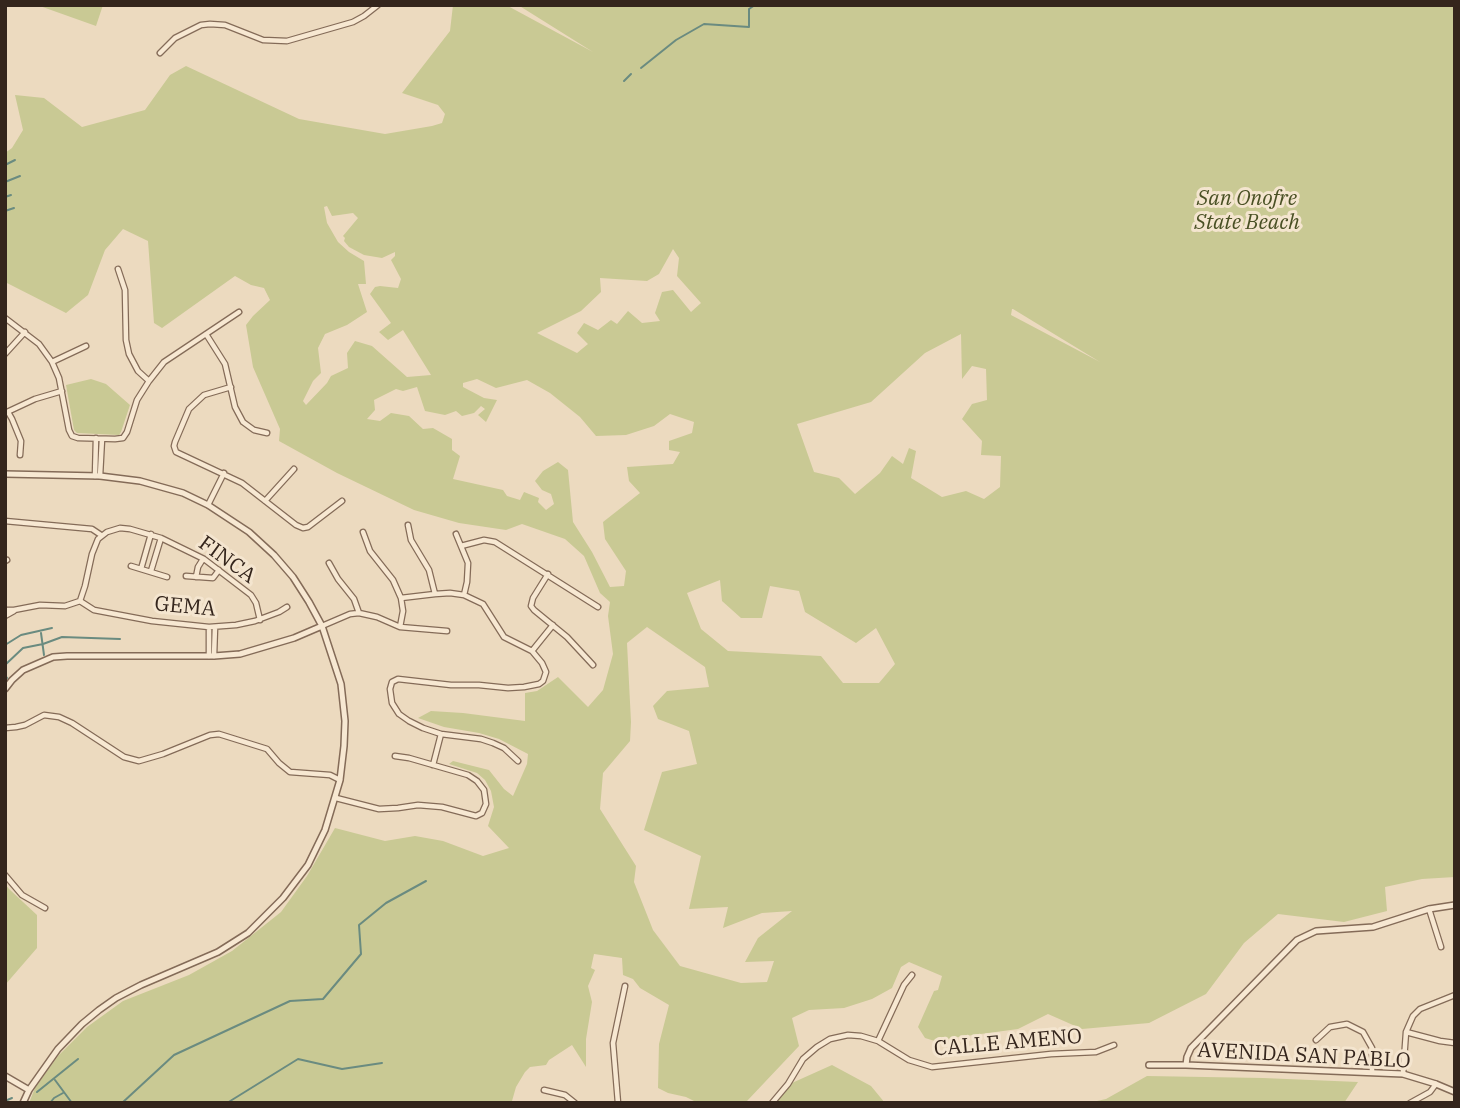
<!DOCTYPE html>
<html>
<head>
<meta charset="utf-8">
<style>
  body { margin:0 }
  #map { position:relative; width:1460px; height:1108px; overflow:hidden; background:#ecdabf; font-family:"IBM Plex Serif",serif }
  canvas { display:block }
  .frame { position:absolute; inset:0; border:7px solid #34251c; pointer-events:none }
</style>
</head>
<body>
<div id="map">
<canvas width="1460" height="1108"></canvas>
<div class="frame"></div>
</div>
<script>
const context = document.querySelector('canvas').getContext('2d');
context.lineJoin = 'round';
function fill(path, color) { context.fillStyle = color; context.fill(path, 'evenodd'); }
const poly = rows => new Path2D(rows.map(r => 'M' + r).join(''));
function stroke(path, color, width, dash) { context.strokeStyle = color; context.lineWidth = width; context.lineCap = dash ? 'butt' : 'round'; context.setLineDash(dash || []); context.stroke(path); }
function label(font, color, halo, rows, align = 'center') {
  context.font = font + ' "IBM Plex Serif",serif'; context.lineWidth = 6; context.setLineDash([]); context.textBaseline = 'middle'; context.strokeStyle = halo; context.fillStyle = color; for (const [text, x, y, turn = 0] of rows) {
    context.save(); context.translate(x, y); context.rotate((+turn || 0) * Math.PI / 180); context.textAlign = isNaN(turn) ? turn : align; if (halo) context.strokeText(text, 0, 0); context.fillText(text, 0, 0); context.restore();
  }
}
fill(poly([
  [37,5,103,5,96,26],
  [453,5,506,5,593,52,518,5,1455,5,1455,877,1422,879,1385,887,1387,911,1344,922,1278,914,1244,943,1206,994,1149,1023,1082,1029,1048,1014,1018,1029,951,1038,938,1042,925,1038,918,1027,934,991,938,990,942,976,909,962,901,967,892,988,872,999,844,1008,809,1010,792,1018,799,1046,747,1101,740,1103,698,1103,686,1097,668,1093,658,1088,659,1044,669,1005,640,988,633,979,623,975,622,958,594,954,591,968,595,970,588,986,592,1002,586,1039,586,1067,572,1045,549,1060,546,1065,530,1067,525,1072,516,1087,512,1101,513,1103,29,1103,35,1088,58,1056,87,1027,123,1001,189,975,232,951,281,912,307,876,335,828,385,841,415,836,443,841,483,856,509,848,488,826,494,807,491,791,485,780,477,773,449,764,453,761,489,770,504,789,513,796,527,764,528,754,499,739,479,733,444,727,418,718,431,711,463,713,525,721,525,693,537,691,558,677,588,707,603,690,613,654,608,616,610,602,600,593,584,556,565,539,522,524,506,530,459,523,414,510,337,473,279,441,280,429,253,367,246,325,253,316,270,300,264,288,251,285,235,276,162,328,154,323,148,241,123,229,105,250,88,295,66,313,5,282,5,153,12,148,23,130,15,95,44,98,82,127,145,110,170,75,186,66,299,119,385,134,432,126,442,123,445,114,438,105,402,93,450,31],
  [327,206,332,216,353,213,358,218,343,236,345,238,344,241,349,247,364,255,382,258,395,252,395,256,391,260,401,279,398,288,380,286,375,287,370,294,391,323,379,332,388,340,403,330,431,375,407,377,372,346,355,341,347,353,348,368,331,376,327,383,306,405,303,401,313,381,321,373,318,348,325,334,347,325,367,312,358,284,366,284,364,261,349,252,338,242,327,223,324,207],
  [673,249,679,258,677,276,701,303,691,312,673,290,662,292,655,313,660,321,642,323,628,311,617,324,611,320,598,330,584,323,577,333,588,344,577,353,537,333,581,311,601,292,600,278,647,281,659,274],
  [1012,309,1013,309,1100,362,1011,315],
  [961,334,962,379,972,366,986,369,987,400,972,404,962,419,982,441,981,455,1001,456,1000,487,984,499,966,491,942,497,911,478,916,451,909,448,903,464,892,456,880,473,855,494,839,478,814,472,797,424,871,402,925,353],
  [477,379,496,388,527,380,550,393,580,417,596,436,626,435,654,426,670,414,694,422,692,433,669,441,669,450,680,452,673,464,627,467,629,481,640,493,603,522,605,539,626,571,624,586,610,587,592,552,573,522,568,470,558,462,543,471,535,481,542,490,551,494,554,504,546,510,538,502,539,498,524,492,520,500,507,496,503,490,453,479,460,456,452,450,452,439,433,428,423,429,409,416,391,413,380,421,367,419,375,410,374,400,396,389,403,391,417,387,425,411,445,415,456,411,462,416,474,413,481,406,485,409,478,415,486,422,497,400,484,398,463,387,463,383],
  [720,580,722,601,741,618,762,618,770,586,799,591,805,612,856,643,876,628,895,664,879,683,843,683,821,656,728,651,701,629,687,593],
  [647,627,705,667,709,687,667,691,653,706,658,719,689,731,697,764,662,772,644,830,701,856,689,909,728,907,723,928,762,913,792,911,758,938,745,962,774,961,767,982,741,983,680,966,653,930,634,882,636,866,600,809,603,773,630,741,631,722,627,643],
  [91,379,106,384,130,405,121,432,119,435,77,433,74,430,66,385],
  [5,884,9,889,37,915,37,948,5,985],
  [832,1065,871,1086,885,1103,777,1103,783,1087],
  [1147,1076,1263,1078,1358,1082,1344,1103,1088,1103,1106,1099]
]), '#c9c994');
stroke(poly([
  [641,68,676,40,704,24,749,27,749,9,755,5],
  [624,81,631,74],
  [5,165,15,160],
  [5,182,20,176],
  [5,197,11,195],
  [5,211,14,208],
  [41,633,44,655],
  [5,645,21,635,52,628],
  [5,665,23,648,43,644,62,637,120,639],
  [5,675,7,678],
  [55,1080,72,1103],
  [37,1092,78,1059],
  [5,1101,12,1098],
  [50,1103,54,1098,63,1093],
  [122,1103,174,1055,290,1001,323,999,361,954,359,925,386,903,426,881],
  [227,1103,298,1059,342,1069,382,1063]
]), '#6a8b80', 2);
const minor = poly([
  [160,53,175,38,201,25,210,24,225,25,263,40,287,41,353,22,364,16,378,5],
  [118,269,125,290,126,340,129,354,138,371,149,381],
  [5,318,39,344,52,362,59,378,69,430,72,436,78,438,115,439,123,438,127,432,137,400,149,381,164,362,239,312],
  [206,334,225,364,235,407,243,422,254,430,267,433],
  [5,354,25,332],
  [52,362,86,346],
  [231,387,204,395,189,409,175,442,174,446,176,452,242,483,296,525,303,528,308,527,342,501],
  [8,412,12,419,21,441,20,455],
  [5,413,35,399,62,391],
  [95,476,96,438],
  [100,476,102,439],
  [265,501,294,469],
  [208,505,224,473],
  [5,521,92,529,101,535],
  [408,525,411,540,429,570,435,594],
  [363,532,370,551,393,580,401,598,403,611,400,627],
  [456,534,468,563,467,582,464,595],
  [461,546,484,540,495,542,598,607],
  [5,561,7,560],
  [329,563,338,579,354,599,359,613],
  [131,566,167,577],
  [141,569,151,534],
  [151,571,161,538],
  [548,574,533,598,531,606,534,610,567,637,593,665],
  [186,576,213,578,219,570],
  [196,577,198,567,203,559],
  [401,598,435,594,450,593,464,595,483,604,504,637,532,651,542,663,546,672,543,681,539,684,524,687,508,688,479,685,451,685,398,679,392,682,390,689,392,703,399,714,409,721,423,728,441,734,481,739,493,743,504,748,518,761],
  [80,601,85,586,92,554,98,539,107,532,120,528,130,529,161,538,204,559,251,595,256,603,260,620],
  [80,601,94,610,152,621,209,627,236,625,255,621,279,612,287,607],
  [5,610,14,610,40,605,65,606,80,601],
  [5,616,14,611],
  [322,626,350,614,359,613,377,617,400,627,447,631],
  [209,627,209,656],
  [532,651,553,625],
  [214,656,215,627],
  [5,728,16,727,25,725,44,715,59,717,72,723,124,757,139,761,163,754,210,735,219,734,267,749,279,763,290,772,330,775,340,780],
  [433,765,441,734],
  [336,798,379,809,398,808,418,805,442,807,476,816,482,813,486,804,484,790,477,781,468,775,409,758,395,756],
  [5,875,22,895,45,908],
  [1429,909,1441,947],
  [1406,1032,1440,1041,1455,1043],
  [1316,1040,1330,1027,1347,1024,1363,1032,1372,1048,1372,1072],
  [878,1041,904,985,912,975],
  [1403,1074,1406,1032,1413,1016,1420,1009,1455,995],
  [544,1090,565,1095,575,1103],
  [618,1103,613,1043,625,986],
  [772,1103,788,1084,803,1059,817,1047,830,1039,848,1035,861,1036,878,1041,909,1060,932,1067,1051,1054,1096,1052,1114,1045],
  [1410,1103,1430,1092,1436,1084]
]);
const tertiary = poly([
  [5,474,100,476,140,481,183,493,208,505,249,532,274,555,293,577,309,602,322,626,341,684,345,721,344,746,340,780,325,830,308,865,283,898,248,933,218,952,141,985,116,998,99,1010,82,1024,58,1049,29,1090,23,1103],
  [5,689,12,680,23,670,53,657,67,656,214,656,240,654,294,638,322,626],
  [1149,1065,1186,1065,1403,1074,1436,1084,1455,1092],
  [1186,1065,1187,1057,1191,1048,1297,940,1316,931,1373,927,1429,909,1455,905],
  [5,1076,29,1090]
]);
stroke(minor, '#846b58', 7);
stroke(tertiary, '#846b58', 8);
stroke(minor, '#f7e8d2', 4.5);
stroke(tertiary, '#f7e8d2', 5);
label('italic 21px', '#495024', '#f4e5cf', [
  ["San Onofre",1247,199],
  ["State Beach",1247,223]
]);
label('21px', '#34251c', '#f4e5cf', [
  ["FINCA",227,560,36],
  ["GEMA",185,607,5],
  ["CALLE AMENO",1008,1043,-5],
  ["AVENIDA SAN PABLO",1304,1056,3]
]);
</script>
</body>
</html>
